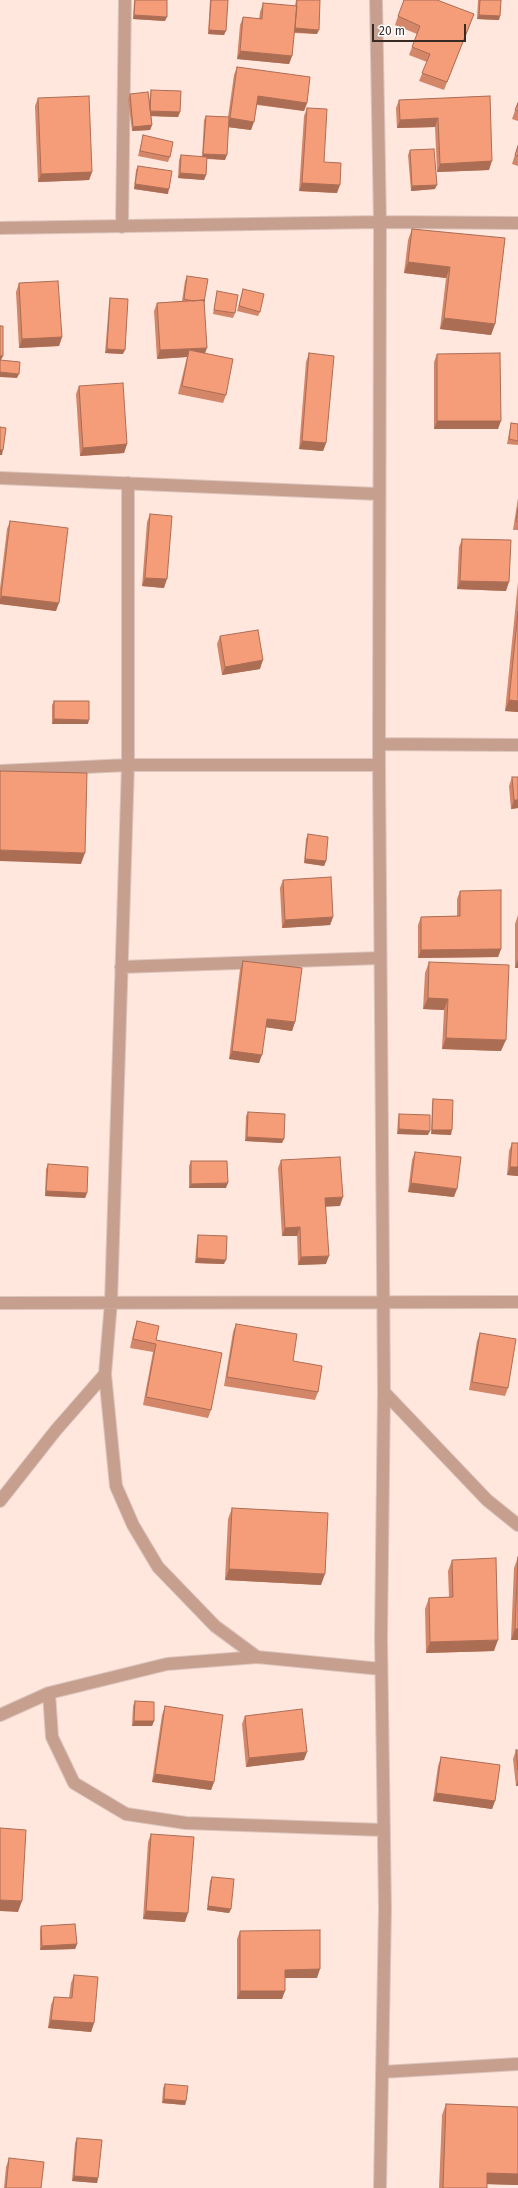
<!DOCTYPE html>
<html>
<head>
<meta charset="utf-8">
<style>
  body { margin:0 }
  #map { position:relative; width:518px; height:2188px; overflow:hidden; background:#ffe7de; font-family:"Fira Sans",sans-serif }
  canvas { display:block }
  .scale { position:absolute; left:372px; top:24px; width:94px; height:18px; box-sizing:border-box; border:2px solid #382a24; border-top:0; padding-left:5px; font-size:12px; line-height:14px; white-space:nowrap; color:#382a24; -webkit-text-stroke:3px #fff; paint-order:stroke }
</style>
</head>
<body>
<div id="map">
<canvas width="518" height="2188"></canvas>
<div class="scale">20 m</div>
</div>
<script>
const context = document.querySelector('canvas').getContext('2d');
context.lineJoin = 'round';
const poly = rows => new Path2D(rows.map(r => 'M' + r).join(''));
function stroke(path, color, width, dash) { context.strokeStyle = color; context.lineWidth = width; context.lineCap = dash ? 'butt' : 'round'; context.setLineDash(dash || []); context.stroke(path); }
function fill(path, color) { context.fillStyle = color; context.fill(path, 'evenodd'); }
const minor = poly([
  [376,0,380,222,379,765,384,1392,381,1638,385,1909,380,2188],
  [122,227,125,0],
  [0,228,380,222,518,223],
  [0,478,378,494],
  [128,483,128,765,111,1302,105,1374,116,1486,133,1525,158,1567,215,1626,257,1657],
  [379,744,518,745],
  [0,771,128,765,379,765],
  [121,967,380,958],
  [0,1303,518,1302],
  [384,1392,487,1500,518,1525],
  [0,1501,56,1430,105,1374],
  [49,1693,52,1737,74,1783,126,1814,186,1823,383,1830],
  [0,1715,49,1693,167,1664,257,1657,381,1669],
  [382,2072,518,2064]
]);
stroke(minor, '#dbc5bd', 14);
stroke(minor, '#c79f8f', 12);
fill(poly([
  [135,0,165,21,133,19,134,1],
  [210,0,228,0,224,35,208,34],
  [296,0,320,0,317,34,294,33,292,56,289,64,237,59,240,25,243,17,259,19,260,12,263,3,295,6],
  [478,0,501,0,499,20,477,19],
  [474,14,444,90,419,81,427,62,409,55,417,34,395,25,398,16],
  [237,67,307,103,304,111,257,105,251,130,228,127,225,160,207,159,206,175,204,180,178,178,179,160,181,155,202,157,204,120,206,116,228,117,234,75],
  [151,90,180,112,178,117,151,116,152,125,150,130,132,131,128,99,130,94,149,103,150,94],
  [490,96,489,170,437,172,435,127,397,128,396,108,399,100],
  [38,98,92,172,89,180,38,182,35,106],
  [518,102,518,121,512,119],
  [307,108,324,162,337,193,299,191,304,116],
  [143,135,170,157,168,162,138,156,142,140],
  [518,145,518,166,512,164],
  [410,150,435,189,411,191,408,155],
  [138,166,168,194,134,189,136,170],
  [412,229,505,238,495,324,491,335,440,329,446,278,404,273,408,240],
  [187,276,204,303,205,353,226,395,223,403,178,394,187,357,157,359,154,311,157,303,182,301,185,281],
  [19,283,62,337,59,346,19,348,16,292],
  [243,289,260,312,258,316,237,311],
  [217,291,235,313,233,318,213,314,216,296],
  [110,298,123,354,105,353,109,303],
  [309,353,326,443,323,451,299,449,306,362],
  [437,354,498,429,434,429,434,362],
  [79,386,127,444,124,453,80,456,76,394],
  [511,423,518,424,518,445,507,444,510,428],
  [518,498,518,530,513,530],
  [150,514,164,588,142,586,147,522],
  [10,521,56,611,0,604,0,588,7,529],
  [462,539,506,591,457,589,459,547],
  [518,582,518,712,505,711],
  [220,636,260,669,222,675,217,644],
  [54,701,88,724,52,724,52,705],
  [512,777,518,808,511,809,509,786],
  [308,834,326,861,324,866,304,863,306,839],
  [283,880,333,917,330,925,282,928,280,888],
  [460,891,501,949,498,957,418,958,418,925,421,917,457,916,457,899],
  [518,915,518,968,515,968,515,924],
  [243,961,295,1022,292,1031,266,1027,259,1063,229,1059,240,969],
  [429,962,501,1051,442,1049,444,1010,423,1009,425,973],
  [433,1099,451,1135,431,1134,432,1103],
  [248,1112,282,1143,245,1141,246,1116],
  [399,1114,428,1135,397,1134,398,1118],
  [512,1143,518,1143,518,1176,507,1175,509,1151],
  [415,1152,454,1197,408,1192,412,1160],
  [281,1160,340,1206,326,1206,326,1264,298,1265,297,1236,282,1236,278,1168],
  [191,1161,226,1188,189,1188,189,1166],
  [48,1164,87,1193,85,1198,45,1196,46,1169],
  [198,1235,224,1264,195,1263,197,1239],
  [137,1321,156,1340,211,1410,208,1418,143,1405,153,1352,130,1348,134,1330],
  [236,1324,293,1361,318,1392,315,1400,224,1386,233,1332],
  [480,1333,508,1388,505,1396,469,1390,477,1341],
  [232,1508,321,1585,225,1580,228,1519],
  [518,1557,518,1640,511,1640,514,1568],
  [452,1560,494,1651,426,1653,425,1609,429,1598,449,1597,448,1571],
  [135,1701,154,1721,152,1726,132,1726,133,1706],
  [165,1706,214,1782,211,1790,152,1782,162,1715],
  [245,1716,304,1760,246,1767,242,1724],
  [516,1750,518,1750,518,1786,516,1786,513,1759],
  [441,1757,495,1801,492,1809,433,1801,438,1766],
  [151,1834,185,1922,143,1919,148,1842],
  [212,1877,231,1909,229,1913,207,1910,210,1881],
  [41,1926,77,1944,75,1949,40,1950,40,1930],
  [240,1931,317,1978,285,1978,282,1999,237,1999,237,1939],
  [74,1975,94,2023,91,2032,48,2028,51,2005,54,1997,69,1998,71,1983],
  [165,2084,186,2101,185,2105,162,2103,163,2088],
  [446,2104,518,2107,518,2185,487,2184,487,2188,439,2188,442,2115],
  [77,2138,98,2178,97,2183,72,2181,75,2143],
  [9,2158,41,2188,4,2188,6,2167]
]), '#d38668');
fill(poly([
  [134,15,167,17,165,21,133,19],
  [479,15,500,16,499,20,477,19],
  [295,28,319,30,317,34,293,32],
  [209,30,226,31,224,35,208,34],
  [240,51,292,56,289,64,237,59],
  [258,96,307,103,304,111,255,104],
  [150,111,180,112,178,117,149,116],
  [230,118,254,122,251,130,227,127],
  [438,118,435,127,397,128,400,120],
  [152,125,150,130,132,131,133,127],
  [203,154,227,155,225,160,202,158],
  [492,161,489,170,437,172,440,164],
  [92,172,89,180,38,182,41,174],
  [180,173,206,175,204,180,178,178],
  [302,183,340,185,337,193,299,191],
  [135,184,169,189,168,194,134,189],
  [437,185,435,189,411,191,412,186],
  [408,262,450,267,446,278,404,273],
  [444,318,495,324,491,335,440,329],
  [62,337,59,346,19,348,22,339],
  [207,348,204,356,189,350,187,357,157,359,160,350],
  [107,349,125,350,123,354,105,353],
  [0,356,3,356,1,360,0,360],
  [0,372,19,374,17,378,0,377],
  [437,421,501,421,498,429,434,429],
  [302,441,326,443,323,451,299,449],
  [127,444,124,453,80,456,83,448],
  [0,450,3,450,2,455,0,455],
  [145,578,167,579,164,588,142,586],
  [460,581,509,582,506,591,457,589],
  [1,596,59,603,56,611,0,604,0,599],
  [263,660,260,669,222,675,225,667],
  [509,700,518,701,518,712,505,711],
  [54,719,89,720,88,724,52,724],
  [514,800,518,800,518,808,511,809],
  [0,850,85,853,81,864,0,861],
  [305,859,326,861,324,866,304,863],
  [333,917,330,925,282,928,285,920],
  [501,949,498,957,418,958,421,950],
  [518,959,518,968,515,968],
  [428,998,448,999,444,1010,423,1009],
  [267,1019,295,1022,292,1031,264,1027],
  [446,1038,506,1040,501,1051,442,1049],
  [232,1051,262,1055,259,1063,229,1059],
  [399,1129,430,1131,428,1135,397,1134],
  [432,1130,452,1130,451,1135,431,1134],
  [247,1137,284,1139,282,1143,245,1141],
  [510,1167,518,1167,518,1176,507,1175],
  [228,1183,226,1188,189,1188,191,1184],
  [411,1183,457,1189,454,1197,408,1192],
  [46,1191,87,1193,85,1198,45,1196],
  [343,1197,340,1206,322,1207,325,1198],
  [300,1227,297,1236,282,1236,285,1228],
  [329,1256,326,1264,298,1265,301,1257],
  [197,1258,226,1260,224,1264,195,1263],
  [229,1569,325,1574,321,1585,225,1580],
  [515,1629,518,1629,518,1640,511,1640],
  [498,1640,494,1651,426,1653,430,1642],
  [134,1721,154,1721,152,1726,132,1726],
  [307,1752,304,1760,246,1767,249,1758],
  [155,1774,214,1782,211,1790,152,1782],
  [518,1780,518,1786,516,1786],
  [436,1793,495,1801,492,1809,433,1801],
  [0,1900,22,1901,18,1912,0,1911],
  [208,1906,231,1909,229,1913,207,1910],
  [146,1911,188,1913,185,1922,143,1919],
  [77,1944,75,1949,40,1950,42,1946],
  [320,1969,317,1978,282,1978,285,1970],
  [240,1991,285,1991,282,1999,237,1999],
  [51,2020,94,2023,91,2032,48,2028],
  [164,2099,186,2101,185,2105,162,2103],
  [487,2173,518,2174,518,2185,483,2184],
  [74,2176,98,2178,97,2183,72,2181]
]), '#ac6d55');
const building = poly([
  [135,0,167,0,167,17,134,15,135,0],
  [211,0,228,0,226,31,209,30,211,0],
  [297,0,320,0,319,30,295,28,297,0],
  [404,0,437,0,474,14,447,82,422,73,430,54,412,47,420,26,398,16,404,0],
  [480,0,501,0,500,16,479,15,480,0],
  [263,3,297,6,292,56,240,51,243,17,262,19,263,3],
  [237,67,310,77,307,103,258,96,254,122,230,118,237,67],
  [151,90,181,91,180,112,150,111,151,90],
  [148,92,152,125,133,127,130,94,148,92],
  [89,96,92,172,41,174,38,98,89,96],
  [490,96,492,161,440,164,438,118,400,120,399,100,490,96],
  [518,103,518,111,515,110,518,103],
  [307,108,327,109,324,162,341,163,340,185,302,183,307,108],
  [206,116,229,117,227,155,203,154,206,116],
  [143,135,173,142,170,157,140,151,143,135],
  [518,146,518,156,515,155,518,146],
  [434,149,437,185,412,186,410,150,434,149],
  [181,155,207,157,206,175,180,173,181,155],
  [138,166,172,171,169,189,135,184,138,166],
  [412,229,505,238,495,324,444,318,450,267,408,262,412,229],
  [187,276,208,279,204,302,204,300,193,301,184,299,187,276],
  [58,281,62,337,22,339,19,283,58,281],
  [243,289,264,294,260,312,239,306,243,289],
  [217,291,238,295,235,313,214,310,217,291],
  [110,298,128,299,125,350,107,349,110,298],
  [204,300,207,348,160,350,157,303,204,300],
  [0,326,3,326,3,356,0,356,0,326],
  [189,350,233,359,226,395,182,386,189,350],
  [309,353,334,356,326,443,302,441,309,353],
  [500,353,501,421,437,421,437,354,500,353],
  [0,360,20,362,19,374,0,372,0,360],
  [123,383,127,444,83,448,79,386,123,383],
  [511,423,518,424,518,441,509,439,511,423],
  [0,427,6,428,3,450,0,450,0,427],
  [518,508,518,522,516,521,518,508],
  [150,514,172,516,167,579,145,578,150,514],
  [10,521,68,528,59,603,1,596,10,521],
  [462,539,511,540,509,582,460,581,462,539],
  [518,612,518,701,509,700,518,612],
  [258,630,263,660,225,667,220,636,258,630],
  [54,701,89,701,89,720,54,719,54,701],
  [0,771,87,773,85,853,0,850,0,771],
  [512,777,518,777,518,800,514,800,512,777],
  [308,834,328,837,326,861,305,859,308,834],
  [331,877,333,917,285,920,283,880,331,877],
  [501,890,501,949,421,950,421,917,460,916,460,891,501,890],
  [243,961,302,968,295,1022,267,1019,262,1055,232,1051,243,961],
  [429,962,509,965,506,1040,446,1038,448,999,428,998,429,962],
  [433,1099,453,1100,452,1130,432,1130,433,1099],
  [248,1112,285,1114,284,1139,247,1137,248,1112],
  [399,1114,430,1115,430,1131,399,1129,399,1114],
  [512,1143,518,1143,518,1167,510,1167,512,1143],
  [415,1152,461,1157,457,1189,411,1183,415,1152],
  [340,1157,343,1197,325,1198,329,1256,301,1257,300,1227,285,1228,281,1160,340,1157],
  [191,1161,227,1161,228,1183,191,1184,191,1161],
  [48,1164,88,1167,87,1193,46,1191,48,1164],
  [198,1235,227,1236,226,1260,197,1258,198,1235],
  [137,1321,159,1326,156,1340,222,1353,211,1410,146,1397,156,1344,133,1339,137,1321],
  [236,1324,297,1334,293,1361,322,1366,318,1392,227,1377,236,1324],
  [480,1333,516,1339,508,1388,472,1382,480,1333],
  [232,1508,328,1513,325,1574,229,1569,232,1508],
  [518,1557,518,1629,515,1629,518,1557],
  [496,1558,498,1640,430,1642,429,1598,453,1597,452,1560,496,1558],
  [135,1701,154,1702,154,1721,134,1721,135,1701],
  [165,1706,223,1715,214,1782,155,1774,165,1706],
  [302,1709,307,1752,249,1758,245,1716,302,1709],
  [516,1750,518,1750,518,1770,516,1750],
  [441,1757,500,1765,495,1801,436,1793,441,1757],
  [0,1828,26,1830,22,1901,0,1900,0,1828],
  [151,1834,194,1837,188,1913,146,1911,151,1834],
  [212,1877,234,1879,231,1909,208,1906,212,1877],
  [75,1924,77,1944,42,1946,41,1926,75,1924],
  [320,1930,320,1969,285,1970,285,1991,240,1991,240,1931,320,1930],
  [74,1975,98,1977,94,2023,51,2020,54,1997,72,1998,74,1975],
  [165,2084,188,2086,186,2101,164,2099,165,2084],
  [446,2104,518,2107,518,2174,487,2173,487,2188,443,2188,446,2104],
  [77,2138,102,2140,98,2178,74,2176,77,2138],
  [9,2158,44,2162,41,2188,6,2188,9,2158]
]);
fill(building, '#f59c79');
stroke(building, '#ac6d55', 1);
</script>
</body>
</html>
